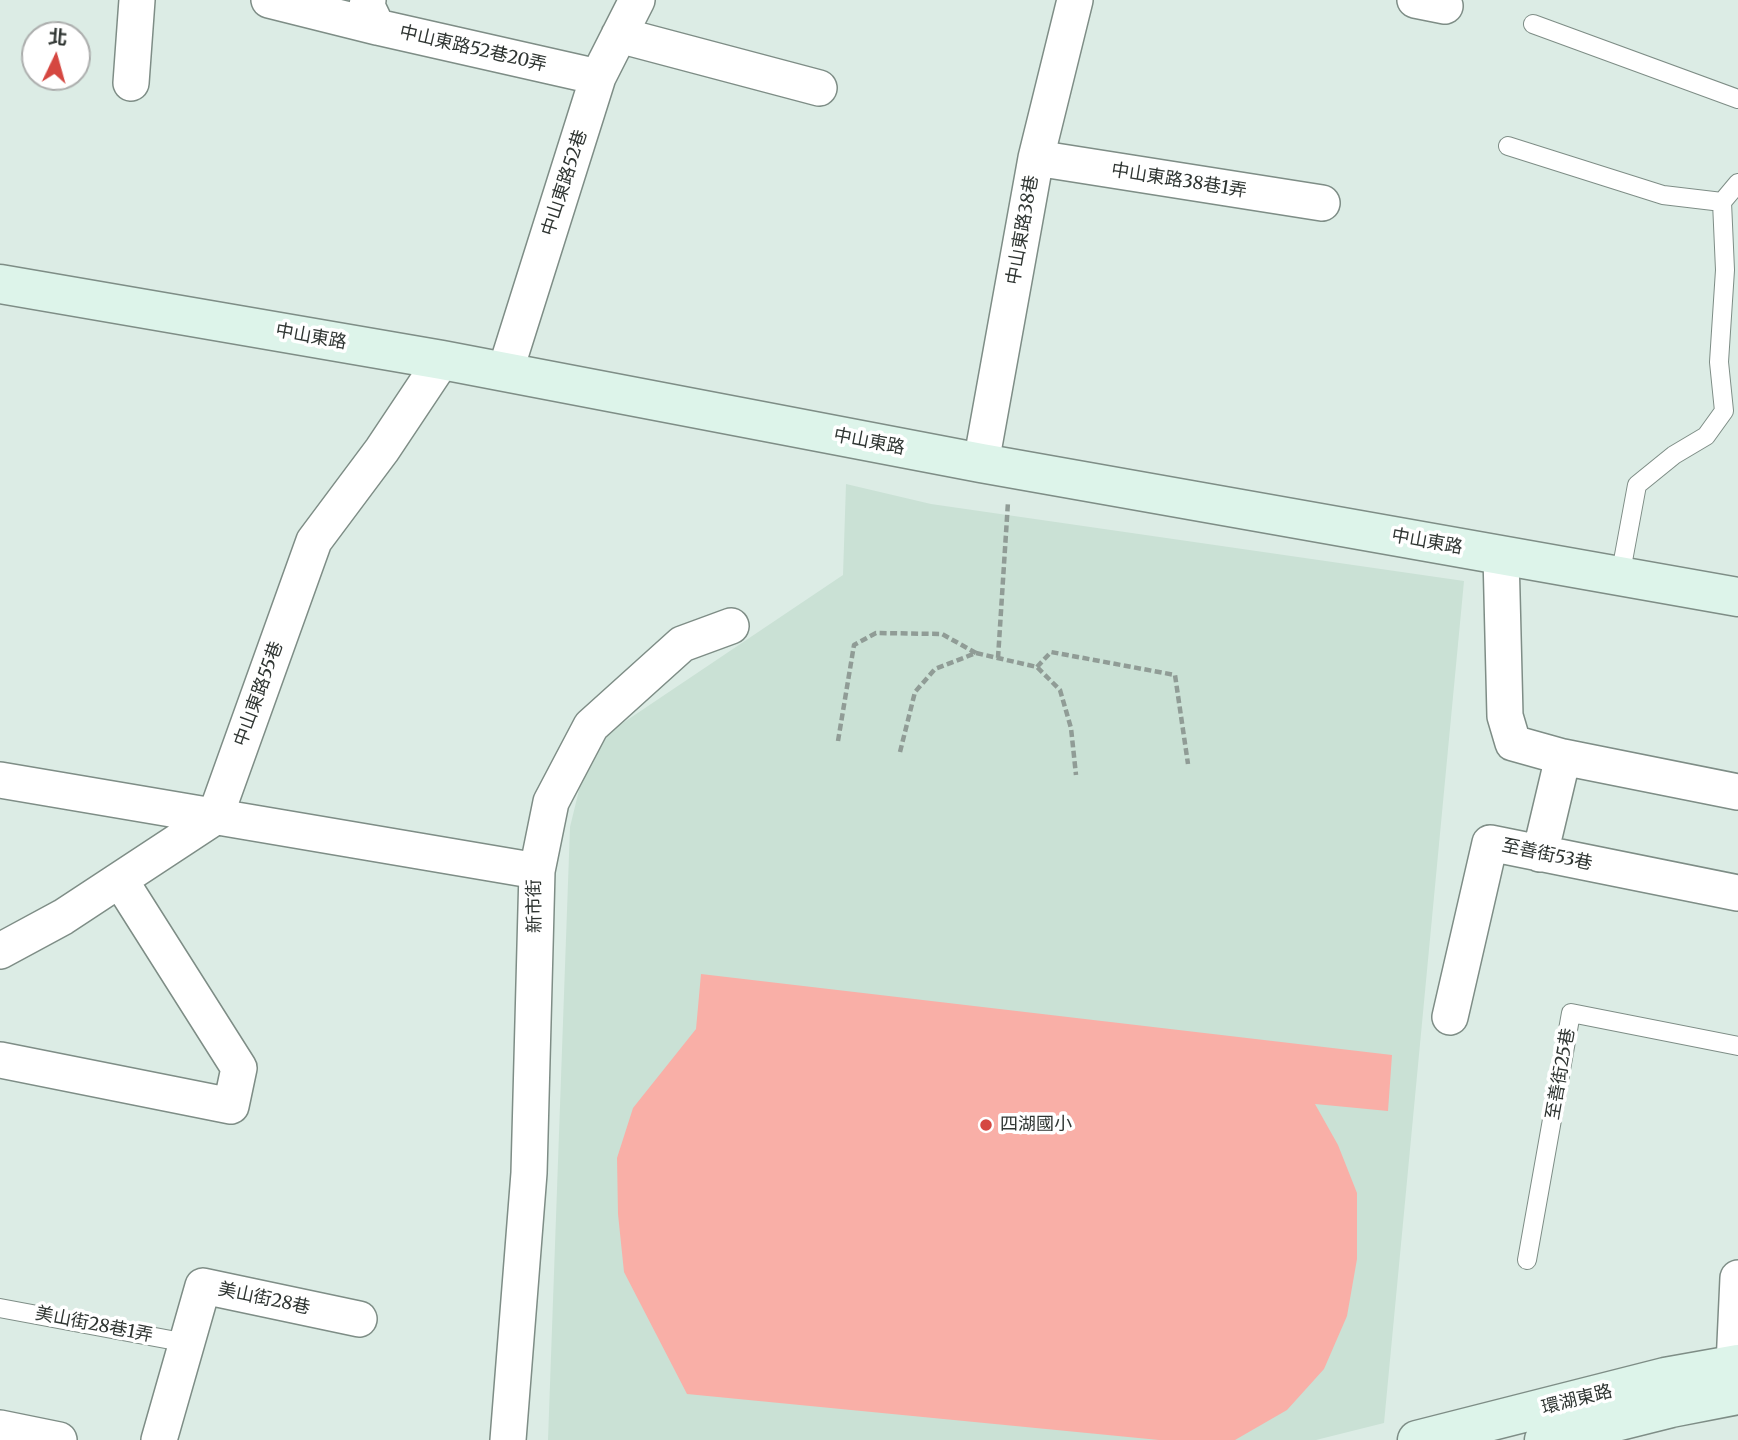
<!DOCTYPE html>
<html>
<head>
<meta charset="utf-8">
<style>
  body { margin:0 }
  #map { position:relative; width:1738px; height:1440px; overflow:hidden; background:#dcece5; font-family:Merriweather,"Noto Sans TC",serif }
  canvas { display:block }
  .north { position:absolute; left:21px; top:21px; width:70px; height:70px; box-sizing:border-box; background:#fff; border:2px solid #acaead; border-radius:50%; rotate:5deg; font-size:19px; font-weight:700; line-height:28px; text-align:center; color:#2f3532 }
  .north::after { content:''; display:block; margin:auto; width:24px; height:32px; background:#d54741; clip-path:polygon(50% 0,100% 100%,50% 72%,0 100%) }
</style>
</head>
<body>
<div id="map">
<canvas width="1738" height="1440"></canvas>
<div class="north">北</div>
</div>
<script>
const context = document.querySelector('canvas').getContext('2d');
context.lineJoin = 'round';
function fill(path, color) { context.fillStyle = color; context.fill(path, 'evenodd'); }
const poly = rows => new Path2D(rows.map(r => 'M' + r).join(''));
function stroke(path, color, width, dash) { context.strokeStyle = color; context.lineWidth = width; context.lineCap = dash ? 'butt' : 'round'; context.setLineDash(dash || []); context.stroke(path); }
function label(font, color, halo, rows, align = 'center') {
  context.font = font + ' Merriweather,"Noto Sans TC",serif'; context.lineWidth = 7; context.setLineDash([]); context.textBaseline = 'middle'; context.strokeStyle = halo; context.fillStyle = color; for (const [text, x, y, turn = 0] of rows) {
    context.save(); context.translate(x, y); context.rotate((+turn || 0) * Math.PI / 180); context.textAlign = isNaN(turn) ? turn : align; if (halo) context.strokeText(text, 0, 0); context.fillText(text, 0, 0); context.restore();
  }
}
fill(poly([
  [846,484,931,504,1464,581,1384,1423,1316,1440,548,1440,570,827,590,745,843,575]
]), '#cae1d5');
fill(poly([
  [701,974,1392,1055,1388,1111,1315,1104,1338,1145,1357,1193,1357,1259,1347,1316,1324,1369,1287,1410,1235,1440,1159,1440,687,1394,624,1272,618,1214,617,1158,633,1108,696,1029]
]), '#f9afa7');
const lane = poly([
  [1533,24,1738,99],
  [1508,146,1663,195,1722,202],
  [1620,577,1637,485,1674,455,1706,436,1724,411,1719,362,1725,270,1722,202,1738,183],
  [1527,1260,1571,1013,1738,1046],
  [0,1308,187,1343]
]);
const street = poly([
  [269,0,377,27],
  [368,0,367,6,377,27,598,77],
  [1415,0,1445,6],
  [619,35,819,88],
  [131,83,137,0],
  [1036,158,1322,203],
  [505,372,598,77,637,0],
  [981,463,1036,158,1075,0],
  [1501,555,1505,716,1513,743,1563,757,1738,792],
  [0,780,537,871,529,1173,508,1440],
  [1540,854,1563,757],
  [537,871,551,802,591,726,682,644,731,626],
  [0,951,63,917,215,817,314,541,382,450,442,360],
  [1450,1017,1490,843,1738,893],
  [0,1060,231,1106,239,1068,120,880],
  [1738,1278,1734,1365,1738,1380],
  [0,1428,59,1440],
  [159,1440,203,1286,359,1319]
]);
const secondary = poly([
  [0,284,442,360,981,463,1738,597],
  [1417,1440,1665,1377,1738,1364],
  [1544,1440,1671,1408,1738,1395]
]);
stroke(lane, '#7e8d86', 20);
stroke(street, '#7e8d86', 38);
stroke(secondary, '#7e8d86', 41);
stroke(poly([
  [998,658,1008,502],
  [1037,667,1051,652,1175,675,1188,764],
  [838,741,854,645,876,633,942,634,976,653],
  [900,752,915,692,935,669,976,653,1037,667,1060,690,1071,728,1076,775]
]), '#909c96', 4.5, [7, 3.5]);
stroke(lane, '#fff', 18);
stroke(street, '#fff', 35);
stroke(secondary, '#ddf4ea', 38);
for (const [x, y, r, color] of [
  [986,1125,7,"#d54741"]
]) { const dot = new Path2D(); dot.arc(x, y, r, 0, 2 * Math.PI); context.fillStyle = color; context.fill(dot); stroke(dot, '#fff', 2.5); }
label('18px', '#2f3532', '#fff', [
  ["中山東路52巷20弄",473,49,13],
  ["中山東路38巷1弄",1179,181,9],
  ["中山東路52巷",565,183,-72],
  ["中山東路38巷",1023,230,-80],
  ["中山東路",311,337,10],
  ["中山東路",869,442,11],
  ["中山東路",1427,542,10],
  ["中山東路55巷",259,694,-70],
  ["至善街53巷",1547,855,12],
  ["新市街",535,906,-91],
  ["至善街25巷",1561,1074,-80],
  ["美山街28巷",264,1299,12],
  ["美山街28巷1弄",94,1325,11],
  ["環湖東路",1577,1400,-14]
]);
label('18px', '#2f3532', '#fff', [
  ["四湖國小",1000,1125]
], 'left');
</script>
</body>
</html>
